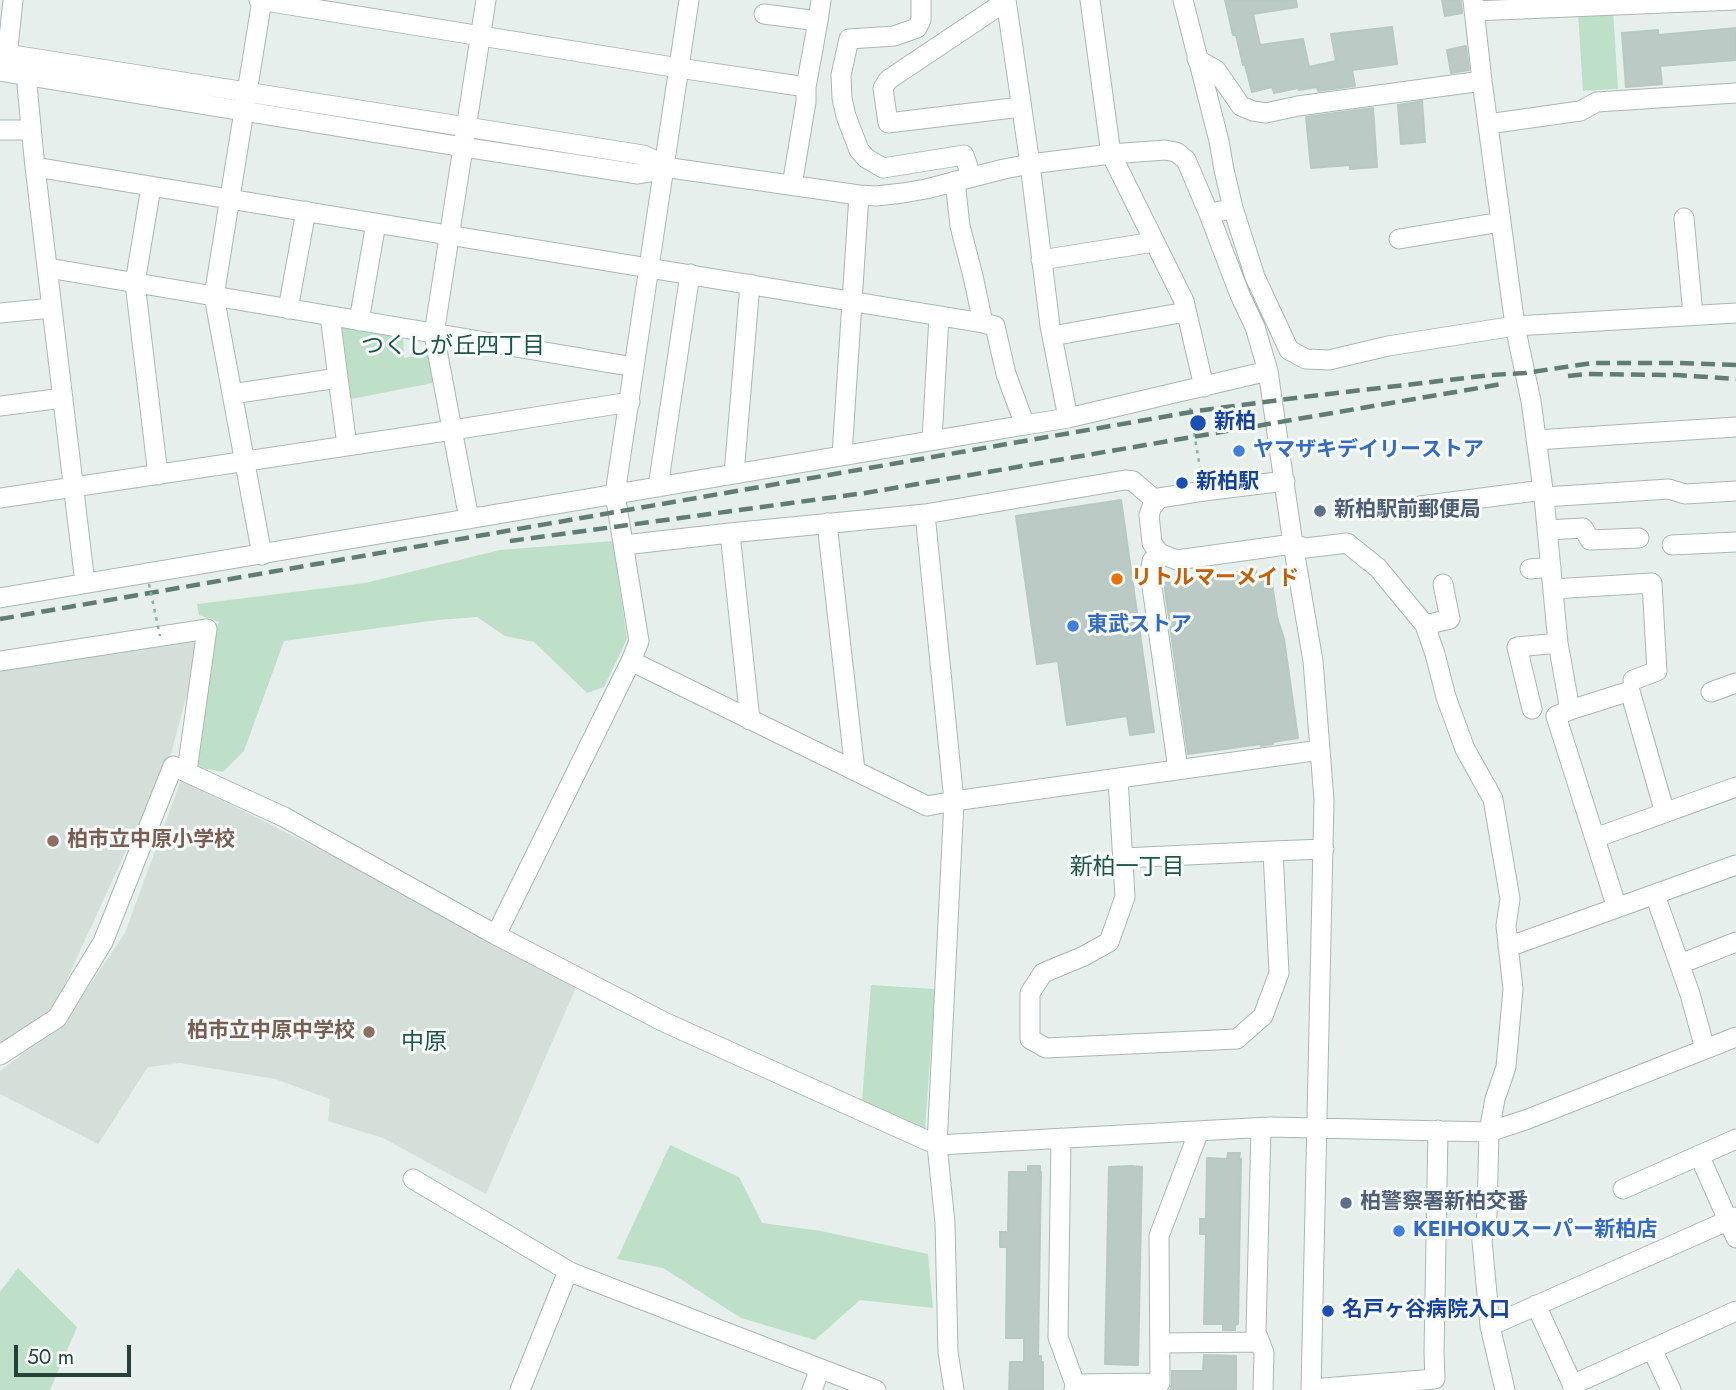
<!DOCTYPE html>
<html>
<head>
<meta charset="utf-8">
<style>
  body { margin:0 }
  #map { position:relative; width:1736px; height:1390px; overflow:hidden; background:#e6efeb; font-family:Jost,sans-serif }
  canvas { display:block }
  .scale { position:absolute; left:14px; top:1345px; width:117px; height:32px; box-sizing:border-box; border:4px solid #24423a; border-top:0; padding-left:9px; font-size:21px; line-height:24px; white-space:nowrap; color:#24423a; -webkit-text-stroke:5px #f7fbf9; paint-order:stroke }
</style>
</head>
<body>
<div id="map">
<canvas width="1736" height="1390"></canvas>
<div class="scale">50 m</div>
</div>
<script>
const context = document.querySelector('canvas').getContext('2d');
context.lineJoin = 'round';
function fill(path, color) { context.fillStyle = color; context.fill(path, 'evenodd'); }
const poly = rows => new Path2D(rows.map(r => 'M' + r).join(''));
function stroke(path, color, width, dash) { context.strokeStyle = color; context.lineWidth = width; context.lineCap = dash ? 'butt' : 'round'; context.setLineDash(dash || []); context.stroke(path); }
function label(font, color, halo, rows, align = 'center') {
  context.font = font + ' Jost,"Noto Sans JP",sans-serif'; context.lineWidth = 6; context.setLineDash([]); context.textBaseline = 'middle'; context.strokeStyle = halo; context.fillStyle = color; for (const [text, x, y, turn = 0] of rows) {
    context.save(); context.translate(x, y); context.rotate((+turn || 0) * Math.PI / 180); context.textAlign = isNaN(turn) ? turn : align; if (halo) context.strokeText(text, 0, 0); context.fillText(text, 0, 0); context.restore();
  }
}
fill(poly([
  [203,636,171,753,51,1014,0,1044,0,666],
  [181,780,395,887,577,985,486,1194,383,1138,328,1121,330,1099,275,1079,180,1063,148,1067,98,1144,0,1094,0,1071,65,1021,125,933]
]), '#d4dfda');
fill(poly([
  [1613,10,1618,89,1583,91,1578,13],
  [341,323,403,334,404,358,431,353,438,382,346,400],
  [613,541,627,639,604,687,587,693,534,642,505,636,477,617,437,620,284,641,244,751,223,772,197,767,215,633,219,622,199,615,197,604,365,583,500,550],
  [871,985,935,989,925,1130,862,1101],
  [670,1145,739,1177,762,1223,821,1231,928,1254,933,1308,860,1300,815,1340,741,1318,663,1268,617,1259],
  [18,1268,77,1327,50,1390,0,1390,0,1292]
]), '#bfe0c8');
const building = poly([
  [1225,0,1296,0,1297,7,1253,14,1260,45,1303,39,1309,67,1336,61,1331,34,1392,27,1397,64,1352,70,1355,86,1318,91,1317,87,1299,90,1298,88,1274,93,1272,87,1252,92,1245,65,1243,65,1236,35,1233,35,1225,0],
  [1442,0,1461,0,1462,13,1445,16,1442,0],
  [1736,28,1736,60,1660,66,1662,84,1626,87,1622,33,1658,30,1658,35,1736,28],
  [1466,46,1469,70,1451,73,1447,50,1466,46],
  [1422,101,1425,142,1401,144,1398,105,1422,101],
  [1373,108,1377,167,1350,169,1350,165,1311,168,1306,117,1373,108],
  [1121,500,1154,732,1130,735,1127,716,1067,725,1058,661,1037,664,1016,516,1121,500],
  [1256,569,1257,579,1271,577,1277,617,1284,639,1298,738,1273,742,1273,744,1261,746,1261,744,1188,754,1164,583,1256,569],
  [1228,1153,1240,1153,1239,1159,1241,1159,1238,1324,1235,1325,1235,1330,1223,1330,1223,1324,1204,1324,1206,1234,1200,1234,1200,1219,1206,1219,1207,1158,1227,1159,1228,1153],
  [1028,1166,1040,1166,1040,1172,1041,1172,1038,1356,1041,1356,1041,1362,1043,1362,1043,1390,1009,1390,1010,1362,1024,1362,1024,1338,1006,1338,1007,1247,1000,1247,1000,1232,1008,1232,1009,1172,1028,1172,1028,1166],
  [1130,1166,1142,1167,1138,1365,1105,1364,1109,1167,1130,1166],
  [1204,1355,1236,1356,1236,1390,1170,1390,1172,1383,1172,1371,1203,1371,1204,1355]
]);
fill(building, '#bbcac4');
stroke(building, '#b8c9c2', 2);
const minor = poly([
  [259,0,679,68,806,87,806,102,792,185],
  [262,0,214,296,262,555],
  [921,0,921,20,917,28,894,36,849,39,841,75,842,98,846,116,859,150,866,158,883,168,964,155,971,176],
  [1006,0,1030,164,1050,326,1068,418],
  [1090,0,1111,154,1184,301,1204,387],
  [1183,0,1219,141,1224,170,1233,208],
  [1473,0,1482,81,1515,326,1531,401,1544,497,1558,643,1570,710,1630,691,1665,813],
  [1006,1,888,80,883,88,888,123,1021,107],
  [1474,11,1736,0],
  [764,14,818,21,806,87],
  [818,21,821,0],
  [0,53,643,155,654,160,664,167],
  [1197,59,1216,70,1241,106,1253,111,1266,113,1298,106,1482,81],
  [25,65,35,167,85,583],
  [6,67,13,0],
  [0,71,463,147,638,174,650,172,664,167,859,195,876,196,903,193,926,189,1004,169,1030,164,1111,154,1165,150,1176,152,1186,160,1209,214,1240,295,1255,327,1268,371,1293,544,1313,661,1324,800,1311,1390],
  [1488,124,1580,111,1597,102,1736,93],
  [0,130,31,130],
  [35,167,983,323],
  [955,181,960,226,973,276,983,323,995,326,1006,374,1025,425,1068,418,1268,371],
  [151,187,135,283,158,475],
  [1209,214,1233,208,1255,277,1289,350,1306,359,1329,360,1388,346,1515,326,1736,313],
  [1684,218,1693,315],
  [1399,239,1501,222],
  [1041,260,1154,242],
  [48,268,634,367],
  [288,309,306,211],
  [0,313,52,308],
  [330,316,347,446],
  [359,321,376,223],
  [1052,336,1186,312],
  [232,394,338,378],
  [0,406,63,398],
  [932,440,939,316],
  [1536,440,1736,427],
  [842,455,859,195],
  [734,474,750,284],
  [1285,481,1204,491,1159,498,1152,507,1149,515,1152,543,1159,553,1177,560,1293,544,1306,548,1347,543,1378,568,1425,625,1435,654,1446,697,1465,749,1493,799,1510,899,1506,926,1513,989,1506,1067,1495,1099,1489,1132,1487,1214,1482,1241,1490,1326,1505,1390],
  [658,487,690,274],
  [1544,497,1669,489,1685,494,1736,491],
  [0,498,453,430,630,402],
  [1156,501,1133,481,1125,480,925,514,954,801,1320,750],
  [1420,506,1543,490],
  [469,519,434,334,486,0],
  [827,523,855,771],
  [1548,530,1583,528,1590,540,1639,538],
  [730,533,750,720],
  [624,545,730,533,925,514],
  [1672,545,1736,542],
  [1159,553,1152,561,1150,573,1178,769],
  [1530,569,1551,567],
  [1553,589,1652,583,1657,671,1633,680],
  [0,598,1025,425],
  [1425,625,1450,619,1443,584],
  [0,661,207,629,187,771],
  [631,661,927,806,954,801,937,1145,945,1223,948,1352,954,1390],
  [1711,692,1736,683],
  [1532,709,1517,647,1558,643],
  [1570,710,1556,716,1617,908],
  [1118,778,1125,897,1109,942,1084,956,1043,973,1030,993,1030,1039,1046,1048,1237,1039,1263,1016,1279,973,1273,851,1123,858],
  [1595,838,1736,787],
  [1273,851,1324,849],
  [1655,895,1690,994,1705,1049],
  [496,935,631,661,639,641,615,494,689,0],
  [1508,947,1736,865],
  [1680,964,1736,942],
  [0,1055,57,1018,81,978,103,942,173,766,284,817,496,935,664,1022,937,1145,1270,1127,1489,1132,1528,1119,1736,1037],
  [1261,1128,1256,1332,1264,1353,1263,1390],
  [1061,1138,1058,1337,1075,1384,1074,1390],
  [1699,1155,1736,1238],
  [413,1179,570,1272,876,1390],
  [1623,1189,1736,1139],
  [1536,1305,1575,1390],
  [1490,1326,1736,1217],
  [1160,1343,1260,1342],
  [1652,1349,1671,1390],
  [1075,1384,1160,1383,1159,1236,1199,1131],
  [1572,1385,1736,1311],
  [1311,1389,1435,1379,1434,1352,1438,1130],
  [520,1390,568,1271],
  [812,1390,820,1369]
]);
stroke(minor, '#a8b8b2', 21);
stroke(poly([
  [1190,408,1201,474]
]), '#86b3a5', 2.5, [3.5, 5]);
stroke(minor, '#fff', 19);
stroke(poly([
  [1568,376,1587,374,1677,375,1736,379],
  [510,541,865,493,1502,384],
  [0,619,1197,411,1303,397,1491,375,1525,373,1592,363,1677,363,1736,365]
]), '#5f7d75', 4.5, [14, 7]);
stroke(poly([
  [149,584,160,636]
]), '#86b3a5', 2.5, [3.5, 5]);
for (const [x, y, r, color] of [
  [1198,423,9,"#1a4fb4"],
  [1239,451,7,"#3f7fe0"],
  [1182,483,7,"#1a4fb4"],
  [1320,511,7,"#5c6f8a"],
  [1117,579,7,"#e8710a"],
  [1073,626,7,"#3f7fe0"],
  [53,841,7,"#8d6e63"],
  [369,1032,7,"#8d6e63"],
  [1346,1203,7,"#5c6f8a"],
  [1399,1231,7,"#3f7fe0"],
  [1328,1311,7,"#1a4fb4"]
]) { const dot = new Path2D(); dot.arc(x, y, r, 0, 2 * Math.PI); context.fillStyle = color; context.fill(dot); stroke(dot, '#f7fbf9', 2.5); }
label('bold 21px', '#164399', '#f7fbf9', [
  ["新柏",1214,423],
  ["新柏駅",1196,483],
  ["名戸ヶ谷病院入口",1342,1311]
], 'left');
label('bold 21px', '#366cbe', '#f7fbf9', [
  ["ヤマザキデイリーストア",1253,451],
  ["東武ストア",1087,626],
  ["KEIHOKUスーパー新柏店",1413,1231]
], 'left');
label('bold 21px', '#4e5e75', '#f7fbf9', [
  ["新柏駅前郵便局",1334,511],
  ["柏警察署新柏交番",1360,1203]
], 'left');
label('bold 21px', '#c56008', '#f7fbf9', [
  ["リトルマーメイド",1131,579]
], 'left');
label('bold 21px', '#785e54', '#f7fbf9', [
  ["柏市立中原小学校",67,841],
  ["柏市立中原中学校",355,1032,"right"]
], 'left');
label('23px', '#1f5548', '#f7fbf9', [
  ["つくしが丘四丁目",453,347],
  ["新柏一丁目",1127,868],
  ["中原",424,1043]
]);
</script>
</body>
</html>
